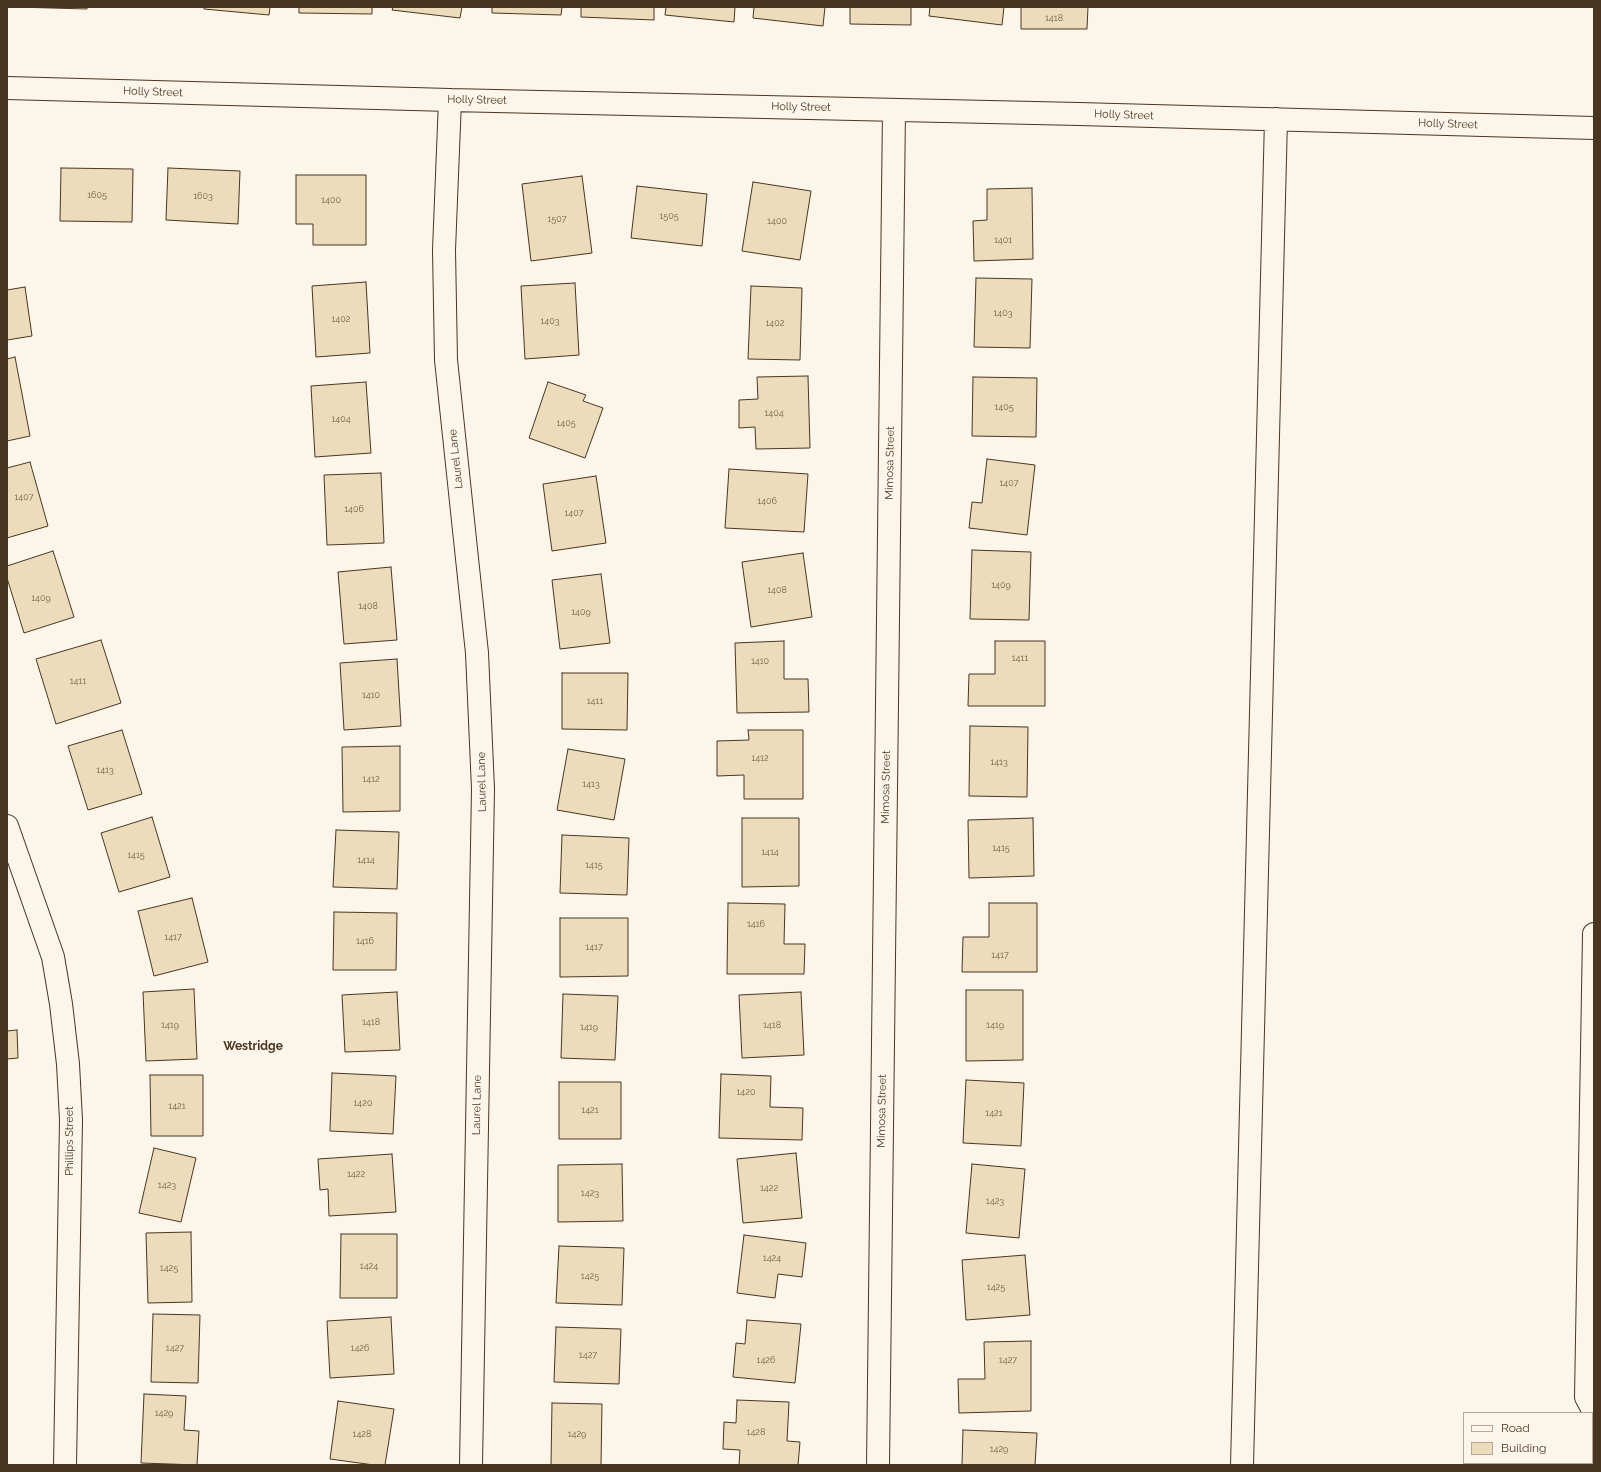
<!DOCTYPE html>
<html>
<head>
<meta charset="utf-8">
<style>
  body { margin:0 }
  #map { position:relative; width:1601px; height:1472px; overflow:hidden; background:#fbf6e9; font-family:Raleway,sans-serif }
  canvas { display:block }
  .frame { position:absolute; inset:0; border:8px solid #4a3520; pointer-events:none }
  .legend { position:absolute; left:1463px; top:1412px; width:130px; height:52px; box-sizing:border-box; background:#fbf6e9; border:1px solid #b4a999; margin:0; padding:5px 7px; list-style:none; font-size:12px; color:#4a3520 }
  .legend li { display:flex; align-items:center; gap:8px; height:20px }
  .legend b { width:20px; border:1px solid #b4a999 }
</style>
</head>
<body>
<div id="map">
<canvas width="1601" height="1472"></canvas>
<div class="frame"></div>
<ul class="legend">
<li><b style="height:5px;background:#fbf6e9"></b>Road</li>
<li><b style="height:11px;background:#ecdcbc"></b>Building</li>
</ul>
</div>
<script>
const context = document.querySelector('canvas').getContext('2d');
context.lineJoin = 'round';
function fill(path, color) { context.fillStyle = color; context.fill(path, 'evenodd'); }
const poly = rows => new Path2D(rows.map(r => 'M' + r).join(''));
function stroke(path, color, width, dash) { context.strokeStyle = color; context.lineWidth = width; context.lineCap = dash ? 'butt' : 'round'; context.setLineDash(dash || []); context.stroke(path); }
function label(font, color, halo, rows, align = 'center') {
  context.font = font + ' Raleway,sans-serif'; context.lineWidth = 3; context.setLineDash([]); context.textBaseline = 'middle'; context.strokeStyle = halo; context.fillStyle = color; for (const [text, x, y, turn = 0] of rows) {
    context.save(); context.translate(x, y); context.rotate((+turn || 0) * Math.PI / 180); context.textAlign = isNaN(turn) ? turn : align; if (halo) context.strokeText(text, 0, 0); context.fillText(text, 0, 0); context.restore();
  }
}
const building = poly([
  [16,7,87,7,87,9,16,7],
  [204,7,270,7,269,15,204,9,204,7],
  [299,7,372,7,372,14,299,13,299,7],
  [393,7,462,7,460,18,392,10,393,7],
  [492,7,562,7,561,15,492,13,492,7],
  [581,7,654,7,654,20,581,17,581,7],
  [666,7,735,7,734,22,665,15,666,7],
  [754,7,825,7,823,26,753,18,754,7],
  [850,7,911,7,911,25,850,24,850,7],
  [930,7,1004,7,1002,25,929,16,930,7],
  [1021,7,1088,7,1087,29,1021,29,1021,7],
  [61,168,133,169,132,222,60,221,61,168],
  [168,168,240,171,238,224,166,220,168,168],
  [296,175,366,175,366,245,313,245,313,224,296,224,296,175],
  [582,176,592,253,531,261,522,184,582,176],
  [753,182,811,191,800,260,742,251,753,182],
  [637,186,707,194,702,246,631,238,637,186],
  [1032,188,1033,259,974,261,973,221,987,220,987,189,1032,188],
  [976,278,1032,279,1030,348,974,347,976,278],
  [366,282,370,353,316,357,312,286,366,282],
  [575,283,579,355,525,359,521,286,575,283],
  [751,286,802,288,800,360,748,359,751,286],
  [25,287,32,336,7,340,7,290,25,287],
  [15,357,30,436,7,441,7,359,15,357],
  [808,376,810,448,756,449,755,427,739,428,739,400,758,399,757,377,808,376],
  [973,377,1037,378,1036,437,972,436,973,377],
  [366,382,371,453,315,457,311,386,366,382],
  [548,382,586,395,583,401,603,408,585,458,529,438,548,382],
  [987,459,1035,465,1027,535,969,528,972,502,982,503,987,459],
  [30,462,48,526,7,538,7,468,30,462],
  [729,469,808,474,804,532,725,528,729,469],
  [381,473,384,543,327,545,324,475,381,473],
  [596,476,606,543,552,551,543,484,596,476],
  [972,550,1031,552,1029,620,970,619,972,550],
  [53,551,74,617,24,633,7,578,7,566,53,551],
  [803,553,812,617,751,627,742,562,803,553],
  [391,567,397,640,344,644,338,572,391,567],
  [601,574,610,643,560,649,552,580,601,574],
  [101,640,121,703,56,724,36,659,101,640],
  [784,641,784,679,808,679,809,712,737,713,735,643,784,641],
  [995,641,1045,641,1045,706,968,706,969,674,995,674,995,641],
  [397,659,401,726,344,730,340,663,397,659],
  [562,673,628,673,627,730,562,729,562,673],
  [970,726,1028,727,1027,797,969,796,970,726],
  [122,730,142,794,88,810,68,746,122,730],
  [748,730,803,730,803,799,744,799,744,775,717,776,717,741,749,740,748,730],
  [400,746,400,811,343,812,342,747,400,746],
  [568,749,625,759,614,820,557,810,568,749],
  [152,817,170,877,119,892,101,833,152,817],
  [742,818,799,818,799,886,742,887,742,818],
  [1033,818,1034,876,969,878,968,820,1033,818],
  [336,830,399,832,397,889,333,887,336,830],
  [562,835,629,838,627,895,560,893,562,835],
  [192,898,208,962,154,976,138,911,192,898],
  [728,903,785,904,784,944,805,944,804,974,727,974,728,903],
  [989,903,1037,903,1037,972,962,972,963,937,989,937,989,903],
  [334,912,397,913,396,970,333,970,334,912],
  [560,918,628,918,628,976,560,977,560,918],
  [194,989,197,1059,146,1061,143,992,194,989],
  [966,990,1023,990,1023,1060,966,1061,966,990],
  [397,992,400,1050,345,1052,342,995,397,992],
  [801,992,804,1055,742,1058,739,995,801,992],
  [563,994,618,996,615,1060,561,1058,563,994],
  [17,1030,18,1058,7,1059,7,1031,17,1030],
  [332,1073,396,1076,393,1134,330,1131,332,1073],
  [721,1074,771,1076,770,1107,803,1108,802,1140,719,1138,721,1074],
  [150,1075,203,1075,203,1136,151,1136,150,1075],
  [966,1080,1024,1083,1021,1146,963,1143,966,1080],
  [559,1082,621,1082,621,1139,559,1139,559,1082],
  [154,1148,196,1158,181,1222,139,1213,154,1148],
  [796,1153,802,1218,743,1223,737,1159,796,1153],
  [392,1154,396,1212,329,1216,328,1189,320,1190,318,1159,392,1154],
  [622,1164,623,1221,558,1222,558,1165,622,1164],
  [972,1164,1025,1169,1019,1238,966,1233,972,1164],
  [191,1232,192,1302,148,1303,146,1233,191,1232],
  [341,1234,397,1234,397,1298,340,1298,341,1234],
  [744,1235,806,1243,802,1277,778,1274,775,1298,737,1293,744,1235],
  [559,1246,624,1248,622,1305,556,1303,559,1246],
  [1025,1255,1030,1315,966,1320,962,1260,1025,1255],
  [153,1314,200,1315,198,1383,151,1382,153,1314],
  [391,1317,394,1374,330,1378,327,1321,391,1317],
  [747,1320,801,1324,795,1383,733,1377,736,1343,745,1344,747,1320],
  [556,1327,621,1329,619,1384,554,1382,556,1327],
  [1031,1341,1031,1411,959,1413,958,1379,985,1379,984,1342,1031,1341],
  [144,1394,186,1396,184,1430,199,1431,197,1465,141,1463,144,1394],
  [737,1400,789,1402,787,1441,800,1442,798,1465,739,1465,740,1450,723,1449,724,1422,736,1423,737,1400],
  [338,1401,394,1409,385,1465,374,1465,330,1459,338,1401],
  [552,1403,602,1404,601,1465,551,1465,552,1403],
  [963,1430,1037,1433,1035,1465,962,1465,963,1430]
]);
fill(building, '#ecdcbc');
stroke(building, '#4a3520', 1);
const minor = poly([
  [7,88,450,100,1079,114,1594,128],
  [450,100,444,250,446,360,477,653,483,789,471,1465],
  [7,826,53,957,61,1004,68,1064,71,1120,65,1465],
  [1594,934,1586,1397,1594,1412],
  [878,1465,894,110],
  [1242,1465,1276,119]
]);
stroke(minor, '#4a3520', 24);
stroke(minor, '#fbf6e9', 22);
label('9px', '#725f47', null, [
  ["1418",1054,18],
  ["1605",97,195],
  ["1603",203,196],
  ["1400",331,200],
  ["1505",669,216],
  ["1507",557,219],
  ["1400",777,221],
  ["1401",1003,240],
  ["1403",1003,313],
  ["1402",341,319],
  ["1403",550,321],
  ["1402",775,323],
  ["1405",1004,407],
  ["1404",774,413],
  ["1404",341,419],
  ["1405",566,423],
  ["1407",1009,483],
  ["1407",24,497],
  ["1406",767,501],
  ["1406",354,509],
  ["1407",574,513],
  ["1409",1001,585],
  ["1408",777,590],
  ["1409",41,598],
  ["1408",368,606],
  ["1409",581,612],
  ["1411",1020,658],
  ["1410",760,661],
  ["1411",78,681],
  ["1410",371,695],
  ["1411",595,701],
  ["1412",760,758],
  ["1413",999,762],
  ["1413",105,770],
  ["1412",371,779],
  ["1413",591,784],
  ["1415",1001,848],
  ["1414",770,852],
  ["1415",136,855],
  ["1414",366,860],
  ["1415",594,865],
  ["1416",756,924],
  ["1417",173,937],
  ["1416",365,941],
  ["1417",594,947],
  ["1417",1000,955],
  ["1418",371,1022],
  ["1419",170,1025],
  ["1418",772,1025],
  ["1419",995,1025],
  ["1419",589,1027],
  ["1420",746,1092],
  ["1420",363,1103],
  ["1421",177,1106],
  ["1421",590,1110],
  ["1421",994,1113],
  ["1422",356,1174],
  ["1423",167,1185],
  ["1422",769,1188],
  ["1423",590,1193],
  ["1423",995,1201],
  ["1424",772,1258],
  ["1424",369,1266],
  ["1425",169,1268],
  ["1425",590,1276],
  ["1425",996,1287],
  ["1427",175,1348],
  ["1426",360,1348],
  ["1427",588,1355],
  ["1426",766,1360],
  ["1427",1008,1360],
  ["1429",164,1413],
  ["1428",756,1432],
  ["1428",362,1434],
  ["1429",577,1434],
  ["1429",999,1449]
]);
label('11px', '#4a3520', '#fbf6e9', [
  ["Holly Street",153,92,2],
  ["Holly Street",477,100,1],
  ["Holly Street",801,107,1],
  ["Holly Street",1124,115,2],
  ["Holly Street",1448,124,2],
  ["Laurel Lane",456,459,-96],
  ["Mimosa Street",890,463,-89],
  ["Laurel Lane",482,782,-91],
  ["Mimosa Street",886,787,-89],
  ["Laurel Lane",477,1105,-89],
  ["Mimosa Street",882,1111,-89],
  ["Phillips Street",70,1141,-90]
]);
label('bold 12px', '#4a3520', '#fbf6e9', [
  ["Westridge",253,1046]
]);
</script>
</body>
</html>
